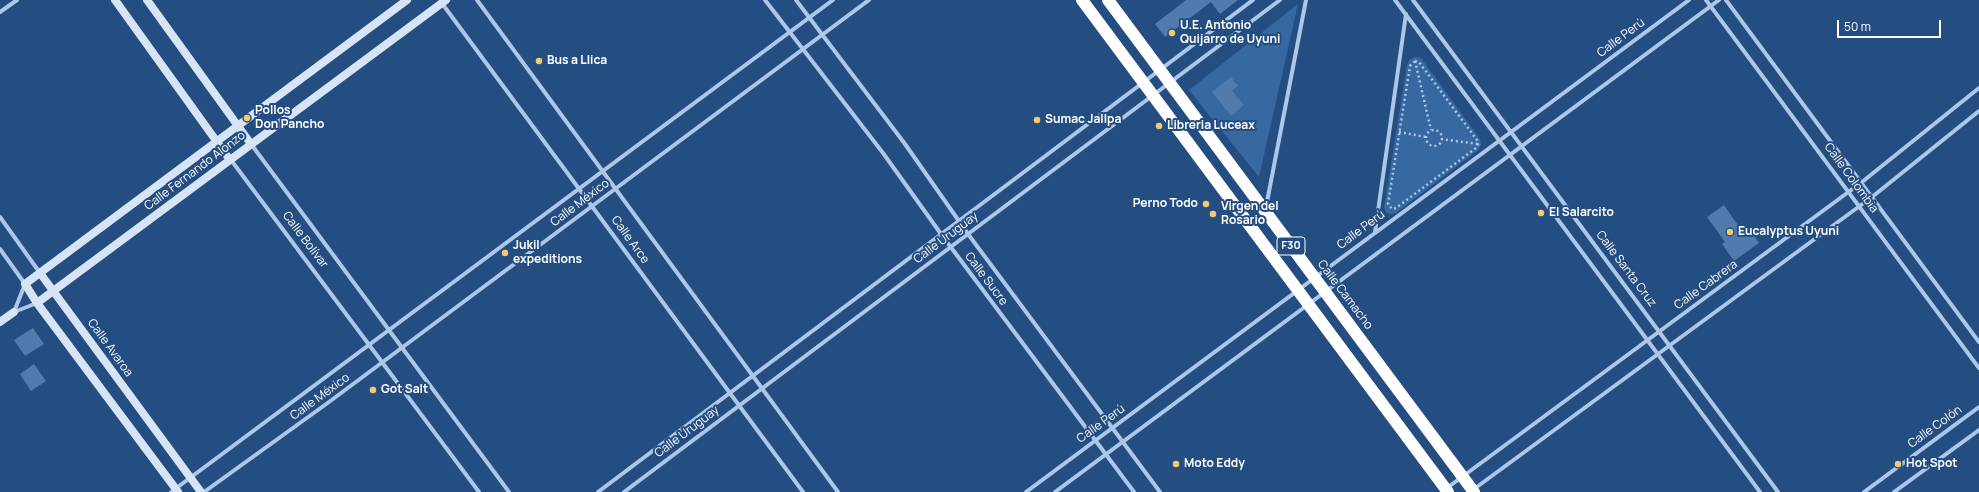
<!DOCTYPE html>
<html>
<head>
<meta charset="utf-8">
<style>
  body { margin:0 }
  #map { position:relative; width:1979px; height:492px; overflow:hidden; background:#244e82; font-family:Manrope,sans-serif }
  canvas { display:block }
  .scale { position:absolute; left:1837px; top:20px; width:104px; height:18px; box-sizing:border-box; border:2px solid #fff; border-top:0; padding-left:5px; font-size:12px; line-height:14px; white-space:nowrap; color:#fff; -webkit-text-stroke:3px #244e82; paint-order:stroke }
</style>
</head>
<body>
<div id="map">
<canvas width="1979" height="492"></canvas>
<div class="scale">50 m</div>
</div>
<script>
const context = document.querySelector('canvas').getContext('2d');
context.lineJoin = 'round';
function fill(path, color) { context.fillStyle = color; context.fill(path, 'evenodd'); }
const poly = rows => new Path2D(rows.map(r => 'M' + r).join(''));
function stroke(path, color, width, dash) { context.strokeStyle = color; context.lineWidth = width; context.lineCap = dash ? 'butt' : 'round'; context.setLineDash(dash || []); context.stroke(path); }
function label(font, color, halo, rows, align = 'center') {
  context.font = font + ' Manrope,sans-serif'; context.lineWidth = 4; context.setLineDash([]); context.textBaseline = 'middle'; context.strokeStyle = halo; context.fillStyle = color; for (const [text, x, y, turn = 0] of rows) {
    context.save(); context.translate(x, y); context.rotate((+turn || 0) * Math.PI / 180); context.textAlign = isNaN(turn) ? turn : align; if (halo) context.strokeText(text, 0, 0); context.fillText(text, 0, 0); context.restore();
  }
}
fill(poly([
  [1298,4,1259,177,1189,90],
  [1415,57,1421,58,1480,139,1481,145,1478,150,1396,213,1390,214,1386,212,1384,208,1407,65,1409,60]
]), '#3868a0');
fill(poly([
  [1186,0,1238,0,1220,14,1211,2,1165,37,1155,24],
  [1231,77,1238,86,1232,91,1244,105,1231,116,1212,92],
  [1724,205,1744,234,1750,230,1759,243,1734,261,1722,244,1725,242,1707,217],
  [33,328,44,344,25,356,14,340],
  [34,364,46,381,31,391,20,374]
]), '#507bac');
stroke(poly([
  [1415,61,1419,62,1477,140,1478,144,1476,148,1396,208,1392,209,1388,204,1410,66,1415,61],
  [1415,61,1431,130],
  '1426 138a8 8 0 1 1 16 0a8 8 0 1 1-16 0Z',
  [1399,132,1426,137],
  [1441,139,1478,144]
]), '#acc7e7', 2.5, [2, 3]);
stroke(poly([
  [477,0,838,492],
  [765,0,883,153,941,234,1134,492],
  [796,0,905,144,968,234,1160,492],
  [1395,0,1760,492],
  [1413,0,1778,492],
  [1706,0,1979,368],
  [1726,0,1979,342],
  [441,2,803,492],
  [0,12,17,0],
  [251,144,509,492],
  [231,160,479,492],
  [1266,207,1306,0],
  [0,217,40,273],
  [1375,232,1406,14],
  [0,249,25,284,14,312],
  [14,312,37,303],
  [1447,488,1862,182,1979,88],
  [1474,489,1872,197,1979,111],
  [171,492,833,0],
  [204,492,329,402,869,0],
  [598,492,1253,0],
  [624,492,1280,0],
  [1026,492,1689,0],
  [1055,492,1719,0],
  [1864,492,1979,407],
  [1894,492,1979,430]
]), '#acc7e7', 4);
stroke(poly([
  [115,0,230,160],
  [147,0,251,144],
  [40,273,201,492],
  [37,303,446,0],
  [0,322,14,312],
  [178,492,37,303,25,284,407,0]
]), '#d6e4f6', 8);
stroke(poly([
  [1082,0,1448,492],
  [1108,0,1474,492]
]), '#fff', 12);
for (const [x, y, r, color] of [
  [1172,33,4,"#f2ca6f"],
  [539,61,4,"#f2ca6f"],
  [247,118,4,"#f2ca6f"],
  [1037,120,4,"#f2ca6f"],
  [1159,126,4,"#f2ca6f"],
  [1206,204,4,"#f2ca6f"],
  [1541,213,4,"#f2ca6f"],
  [1213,214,4,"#f2ca6f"],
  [1730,232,4,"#f2ca6f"],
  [505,253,4,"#f2ca6f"],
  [373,390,4,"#f2ca6f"],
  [1176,464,4,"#f2ca6f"],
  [1898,464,4,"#f2ca6f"]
]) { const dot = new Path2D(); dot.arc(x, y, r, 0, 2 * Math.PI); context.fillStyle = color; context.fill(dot); stroke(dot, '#244e82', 1.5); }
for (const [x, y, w] of [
  [1291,246,28]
]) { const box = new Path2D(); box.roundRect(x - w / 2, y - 9, w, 18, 3); context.fillStyle = '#244e82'; context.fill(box); stroke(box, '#fff', 1); }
label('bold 11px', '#fff', null, [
  ["F30",1291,246]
]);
label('bold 12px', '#fff', '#244e82', [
  ["U.E. Antonio",1180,26],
  ["Quijarro de Uyuni",1180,40],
  ["Bus a Llica",547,61],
  ["Pollos",255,111],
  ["Don Pancho",255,125],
  ["Sumac Jallpa",1045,120],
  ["Libreria Luceax",1167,126],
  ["Perno Todo",1198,204,"right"],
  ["Virgen del",1221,207],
  ["Rosario",1221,221],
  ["El Salarcito",1549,213],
  ["Eucalyptus Uyuni",1738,232],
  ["Jukil",513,246],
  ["expeditions",513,260],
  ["Got Salt",381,390],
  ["Moto Eddy",1184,464],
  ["Hot Spot",1906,464]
], 'left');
label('12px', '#fff', '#244e82', [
  ["Calle Perú",1621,38,-37],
  ["Calle Fernando Alonzo",195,171,-37],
  ["Calle Colombia",1851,178,54],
  ["Calle México",580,203,-37],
  ["Calle Perú",1361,230,-37],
  ["Calle Uruguay",946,238,-37],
  ["Calle Bolívar",305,240,53],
  ["Calle Arce",630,240,54],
  ["Calle Santa Cruz",1626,269,53],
  ["Calle Sucre",986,279,53],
  ["Calle Cabrera",1706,285,-36],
  ["Calle Camacho",1345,295,53],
  ["Calle Avaroa",110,348,54],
  ["Calle México",320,397,-36],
  ["Calle Perú",1101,424,-36],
  ["Calle Colón",1935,427,-36],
  ["Calle Uruguay",687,432,-37]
]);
</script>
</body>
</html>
